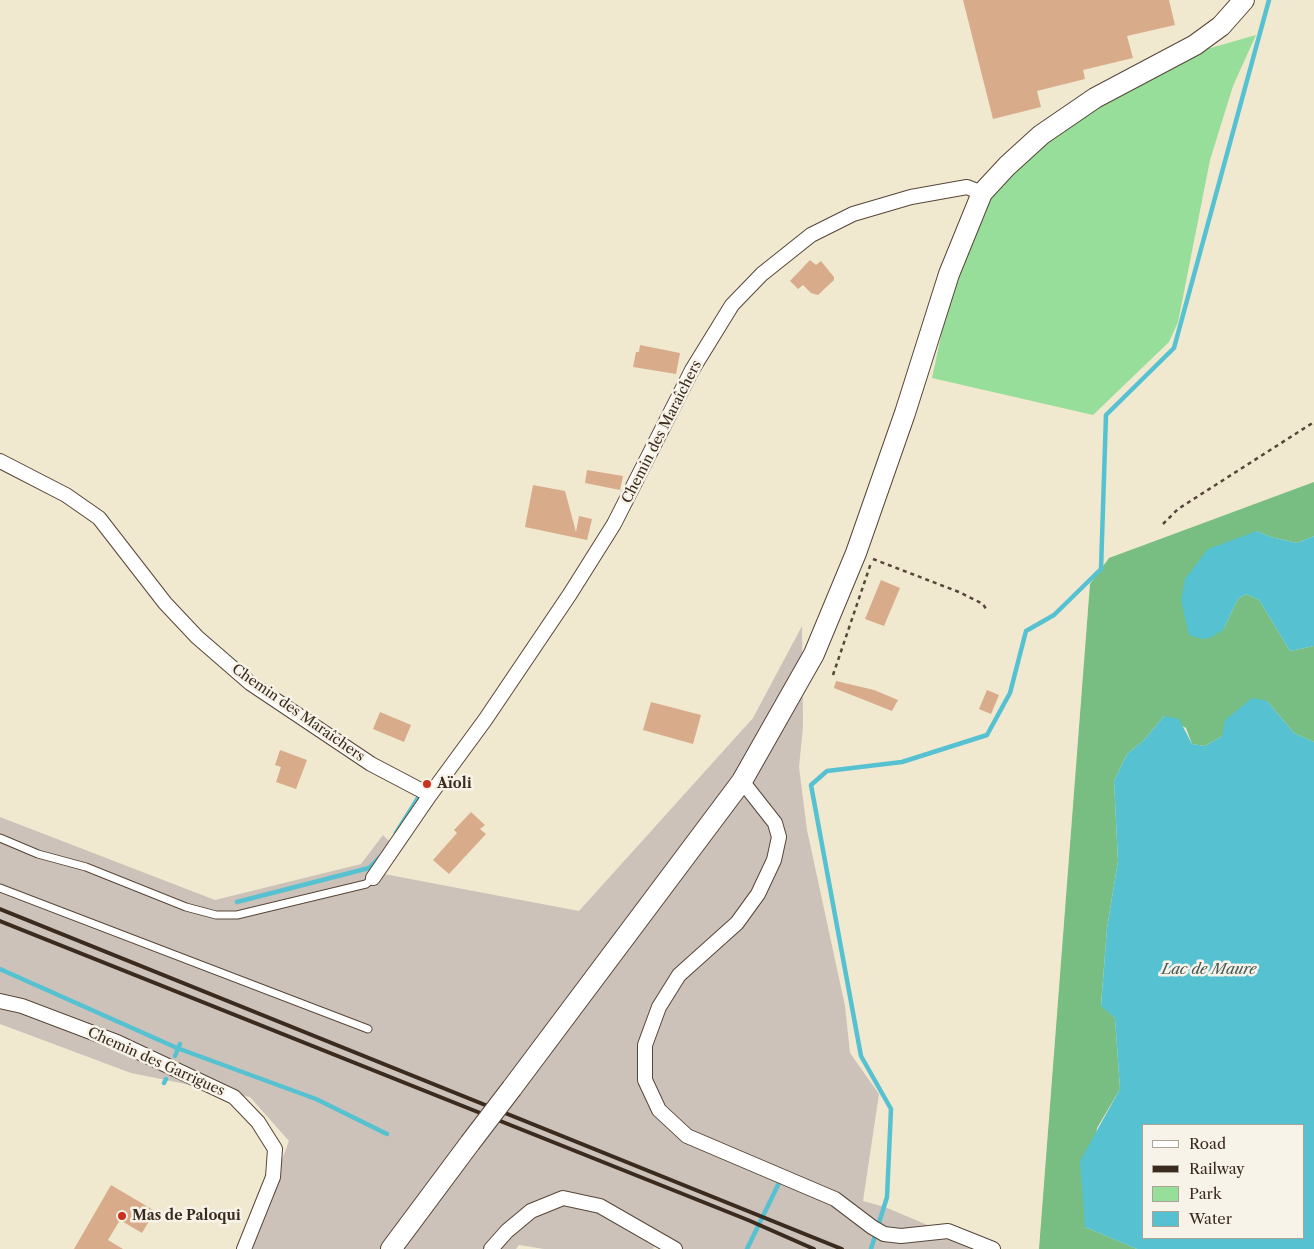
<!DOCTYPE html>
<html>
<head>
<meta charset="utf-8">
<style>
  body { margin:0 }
  #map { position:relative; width:1314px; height:1249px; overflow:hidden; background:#f1e8d0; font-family:"Libre Caslon Text",serif }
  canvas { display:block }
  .legend { position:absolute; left:1142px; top:1124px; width:162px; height:115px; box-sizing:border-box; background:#f7f3e8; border:1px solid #aca397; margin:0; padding:6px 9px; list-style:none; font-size:15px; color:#3b2a1e }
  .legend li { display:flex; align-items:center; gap:10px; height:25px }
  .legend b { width:25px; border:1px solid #aca397 }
</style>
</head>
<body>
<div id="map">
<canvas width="1314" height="1249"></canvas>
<ul class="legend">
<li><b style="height:6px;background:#fff"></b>Road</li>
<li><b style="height:6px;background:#3b2a1e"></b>Railway</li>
<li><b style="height:14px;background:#96de99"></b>Park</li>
<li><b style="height:14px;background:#56c1d1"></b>Water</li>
</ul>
</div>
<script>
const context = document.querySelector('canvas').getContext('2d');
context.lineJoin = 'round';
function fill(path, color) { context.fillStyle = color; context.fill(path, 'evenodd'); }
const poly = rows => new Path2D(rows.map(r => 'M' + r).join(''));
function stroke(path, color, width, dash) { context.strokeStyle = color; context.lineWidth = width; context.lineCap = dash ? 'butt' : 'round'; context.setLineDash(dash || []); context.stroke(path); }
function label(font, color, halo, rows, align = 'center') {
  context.font = font + ' "Libre Caslon Text",serif'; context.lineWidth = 5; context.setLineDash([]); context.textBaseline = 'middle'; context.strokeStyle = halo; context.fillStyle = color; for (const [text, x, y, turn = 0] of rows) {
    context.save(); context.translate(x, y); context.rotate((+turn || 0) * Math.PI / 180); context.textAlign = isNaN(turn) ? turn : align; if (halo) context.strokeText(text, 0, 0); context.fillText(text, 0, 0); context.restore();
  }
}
fill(poly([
  [802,626,803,727,799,767,807,830,845,1006,850,1053,879,1094,863,1201,885,1207,984,1249,666,1249,655,1245,653,1249,544,1249,519,1245,516,1249,249,1249,289,1141,250,1097,131,1073,0,1024,0,817,215,900,361,864,383,835,390,842,384,874,579,911,753,718]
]), '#cdc2b9');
fill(poly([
  [1256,35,1233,86,1210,160,1178,322,1169,342,1093,415,932,378,955,271,985,198,1010,170,1098,105,1165,68,1207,49]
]), '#96de99');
fill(poly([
  [1314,482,1314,536,1297,543,1271,537,1257,531,1223,630,1238,599,1246,594,1259,600,1290,651,1314,646,1314,742,1294,733,1267,701,1222,736,1205,746,1192,744,1186,728,1164,716,1144,740,1127,754,1114,781,1118,861,1107,928,1101,1005,1115,1018,1120,1089,1097,1128,1085,1227,1137,1249,1039,1249,1090,584,1109,558]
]), '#78bd81');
fill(poly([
  [1257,531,1271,537,1297,543,1314,536,1314,646,1290,651,1259,600,1246,594,1238,599,1223,630,1210,638,1202,639,1189,635,1181,600,1185,579,1208,549],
  [1252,698,1267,701,1294,733,1314,742,1314,1249,1137,1249,1085,1227,1080,1161,1120,1089,1115,1018,1101,1006,1107,928,1118,861,1114,781,1127,754,1144,740,1164,716,1179,719,1192,744,1205,746,1222,736,1225,720],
  [1303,1125,1303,1238,1143,1238,1143,1125]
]), '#56c1d1');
stroke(poly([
  [396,833,418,798],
  [237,902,369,868,381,856],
  [0,969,177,1048,316,1099,387,1134],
  [175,1056,180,1044],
  [164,1083,166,1079],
  [747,1249,778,1185],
  [871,1249,887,1197,891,1109,861,1056,811,785,827,771,902,762,987,735,1010,693,1026,631,1054,615,1101,569,1106,415,1174,348,1269,0]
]), '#56c1d1', 4.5);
fill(poly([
  [963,0,1169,0,1175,25,1127,36,1133,58,1083,70,1085,79,1037,91,1041,107,993,119],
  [810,260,816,265,821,261,834,277,834,280,818,295,811,293,803,285,798,289,790,281],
  [640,345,680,353,676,374,633,367,636,352,639,352],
  [587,470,623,476,620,490,585,483],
  [533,485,565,491,576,532,579,516,592,519,587,540,525,527],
  [881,580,900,588,884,626,865,619],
  [836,681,874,690,898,700,892,711,834,688],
  [987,690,999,695,991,714,979,709],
  [651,702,701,715,693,744,643,730],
  [380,712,411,725,404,742,373,729],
  [280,750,307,760,296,789,276,782,281,767,275,765],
  [471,812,485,825,480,829,486,834,449,874,433,860,457,833,454,830],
  [111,1185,155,1211,142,1233,120,1220,108,1240,123,1249,74,1249]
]), '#d8ac8a');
const lane = poly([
  [0,838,38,854,86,867,186,907,216,915,237,915,366,884,373,878],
  [0,888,368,1029]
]);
const street = poly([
  [0,461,66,495,99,518,165,603,197,637,250,683,371,764,430,795],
  [742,781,775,823,779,837,774,860,758,894,737,923,679,975,659,1007,645,1045,645,1080,659,1110,687,1136,835,1199,872,1227,884,1234,901,1236,948,1231,993,1249],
  [373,878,430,795,485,720,570,594,614,524,692,370,732,305,762,274,811,235,853,214,911,197,967,187,982,193],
  [0,1001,22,1006,117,1042,234,1097,258,1122,275,1149,273,1177,244,1249],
  [491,1249,507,1231,531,1211,563,1198,600,1206,675,1249]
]);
const secondary = poly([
  [512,1088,742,781,814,654,856,553,905,413,949,274,982,193,1007,166,1041,135,1095,98,1195,45,1221,26,1244,0],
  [391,1249,470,1143]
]);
stroke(lane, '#564639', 9);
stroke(street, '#564639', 16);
stroke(secondary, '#564639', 22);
stroke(poly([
  [1163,524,1178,509,1314,422],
  [873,559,959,592,983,604,986,609],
  [833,675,871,563]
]), '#564639', 2.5, [4, 4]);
stroke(lane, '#fff', 7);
stroke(street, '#fff', 14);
stroke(secondary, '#fff', 20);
stroke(poly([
  [0,909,842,1249],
  [0,921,748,1220,814,1249]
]), '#3b2a1e', 4);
const secondaryBridge = poly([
  [470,1143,512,1088]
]);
stroke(secondaryBridge, '#564639', 22, []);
stroke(secondaryBridge, '#fff', 20);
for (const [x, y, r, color] of [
  [427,784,5,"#c8321e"],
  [122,1216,5,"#c8321e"]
]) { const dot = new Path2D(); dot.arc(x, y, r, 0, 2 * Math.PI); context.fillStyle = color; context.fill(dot); stroke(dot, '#f7f3e8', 2); }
label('14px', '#3b2a1e', '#f7f3e8', [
  ["Chemin des Maraîchers",662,432,-63],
  ["Chemin des Maraîchers",298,713,35],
  ["Chemin des Garrigues",156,1062,24]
]);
label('bold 14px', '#3b2a1e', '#f7f3e8', [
  ["Aïoli",437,784],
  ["Mas de Paloqui",132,1216]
], 'left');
label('italic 15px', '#435754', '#f7f3e8', [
  ["Lac de Maure",1209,970]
]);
</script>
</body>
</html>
